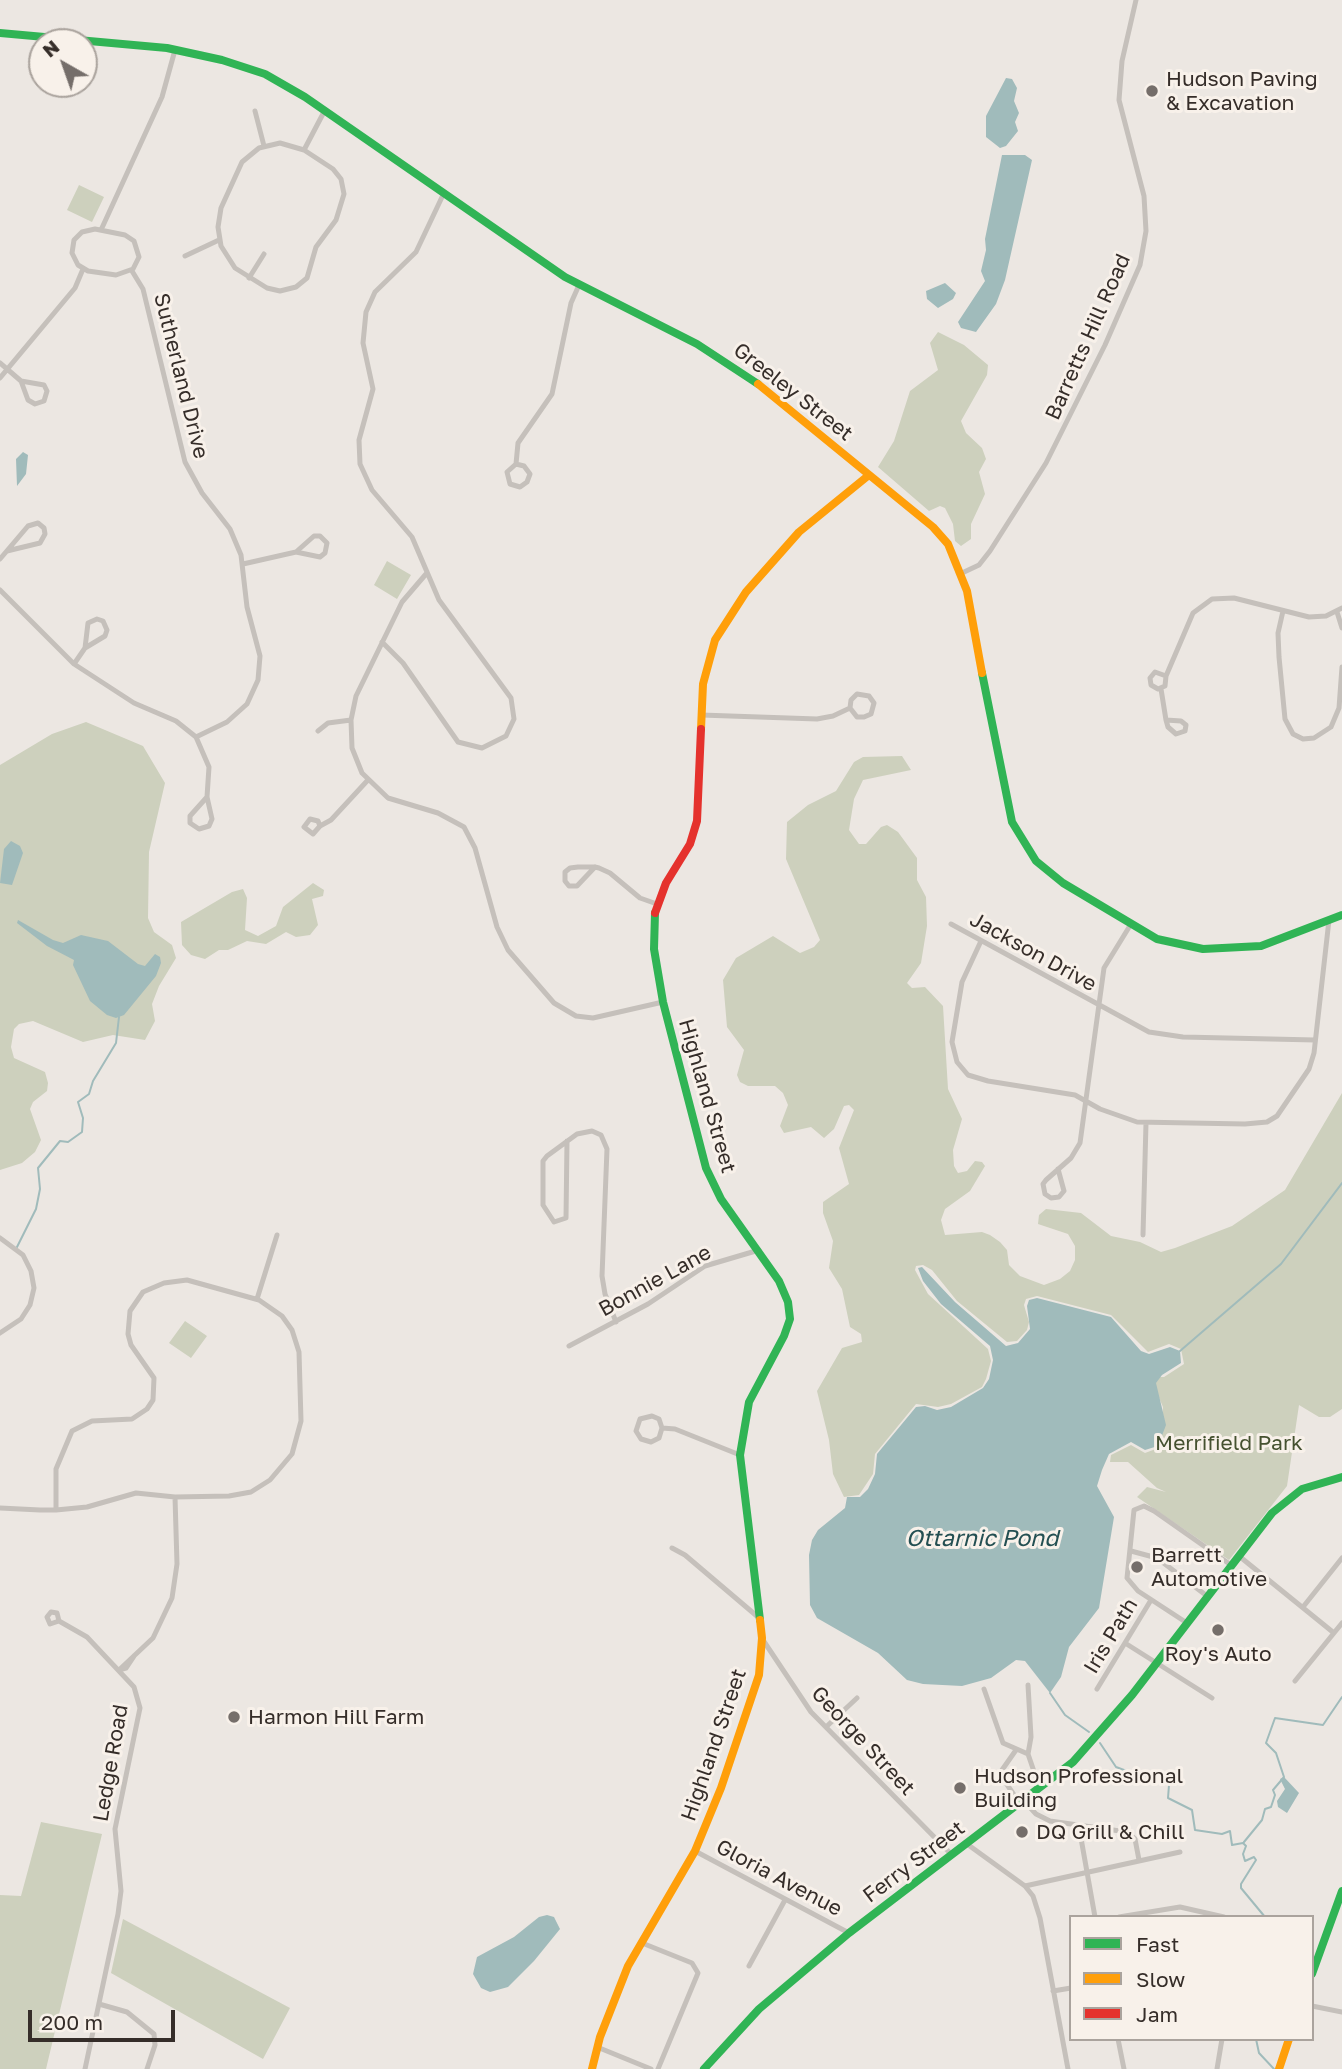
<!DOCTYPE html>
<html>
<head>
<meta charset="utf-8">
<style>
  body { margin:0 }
  #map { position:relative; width:1342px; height:2069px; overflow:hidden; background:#ece7e2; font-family:"Golos Text",sans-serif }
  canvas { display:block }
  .legend { position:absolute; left:1069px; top:1915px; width:245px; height:126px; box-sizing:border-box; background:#f8f1ea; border:2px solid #aaa39d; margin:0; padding:9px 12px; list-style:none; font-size:21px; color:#352d29 }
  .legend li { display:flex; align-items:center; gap:14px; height:35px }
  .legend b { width:35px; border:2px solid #aaa39d }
  .north { position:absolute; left:28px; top:28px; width:70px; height:70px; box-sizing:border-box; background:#f8f1ea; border:2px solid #aaa39d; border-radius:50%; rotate:320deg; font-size:19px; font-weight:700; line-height:28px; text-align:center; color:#352d29 }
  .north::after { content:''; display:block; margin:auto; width:24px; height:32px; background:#756e6a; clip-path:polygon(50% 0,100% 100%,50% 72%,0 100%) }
  .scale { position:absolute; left:28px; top:2010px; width:147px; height:32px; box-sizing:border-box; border:4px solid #352d29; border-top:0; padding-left:9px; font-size:21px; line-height:24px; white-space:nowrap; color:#352d29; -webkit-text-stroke:5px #f8f1ea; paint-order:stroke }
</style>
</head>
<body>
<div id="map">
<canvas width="1342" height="2069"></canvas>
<ul class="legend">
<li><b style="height:9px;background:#30b455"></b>Fast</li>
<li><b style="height:9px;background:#ff9f0a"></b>Slow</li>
<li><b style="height:9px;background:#e5322d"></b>Jam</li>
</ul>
<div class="north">N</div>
<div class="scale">200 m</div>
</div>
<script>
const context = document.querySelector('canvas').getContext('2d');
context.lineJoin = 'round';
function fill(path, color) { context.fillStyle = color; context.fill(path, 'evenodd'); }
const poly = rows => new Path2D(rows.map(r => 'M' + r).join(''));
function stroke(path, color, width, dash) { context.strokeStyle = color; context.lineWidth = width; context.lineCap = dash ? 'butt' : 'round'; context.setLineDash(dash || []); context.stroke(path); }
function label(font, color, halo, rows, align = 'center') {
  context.font = font + ' "Golos Text",sans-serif'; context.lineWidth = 6; context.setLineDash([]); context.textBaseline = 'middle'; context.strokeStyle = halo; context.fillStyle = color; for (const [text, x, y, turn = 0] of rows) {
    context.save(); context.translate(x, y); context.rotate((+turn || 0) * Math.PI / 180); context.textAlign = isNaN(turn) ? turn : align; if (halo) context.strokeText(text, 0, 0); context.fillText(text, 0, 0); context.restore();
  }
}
fill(poly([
  [79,185,104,197,92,222,67,210],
  [938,332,964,345,988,365,987,375,961,421,966,433,982,448,986,459,979,472,985,494,971,524,971,539,961,546,955,541,953,524,945,508,940,506,929,511,878,467,894,441,910,391,938,370,930,343],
  [387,561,411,575,397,599,374,585],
  [86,722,143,746,165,783,149,852,148,918,154,932,172,945,176,958,159,986,152,1004,155,1021,145,1040,113,1035,83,1042,33,1021,19,1024,14,1029,11,1047,14,1058,45,1072,48,1083,47,1091,33,1102,30,1109,41,1140,35,1152,22,1163,0,1170,0,765,52,734],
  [902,756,911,770,863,780,854,799,849,830,859,844,866,844,881,827,887,825,898,832,917,858,917,880,926,897,927,926,921,963,907,983,912,988,925,987,943,1006,948,1089,962,1119,953,1150,954,1166,958,1173,967,1171,975,1161,982,1162,985,1166,970,1191,945,1209,941,1220,945,1235,982,1232,990,1235,1000,1242,1007,1250,1009,1265,1020,1276,1044,1285,1060,1279,1070,1271,1075,1260,1075,1246,1068,1234,1038,1224,1039,1215,1046,1209,1081,1213,1111,1236,1140,1242,1161,1252,1175,1248,1232,1226,1285,1190,1342,1093,1342,1409,1330,1417,1319,1417,1299,1405,1287,1486,1229,1560,1137,1497,1147,1487,1166,1492,1157,1488,1128,1462,1110,1462,1111,1455,1131,1445,1145,1453,1161,1447,1163,1407,1154,1386,1156,1377,1164,1377,1184,1364,1181,1349,1169,1344,1148,1352,1111,1315,1037,1296,1026,1299,1024,1305,1029,1322,1027,1330,1017,1341,1007,1342,957,1301,932,1270,923,1265,916,1266,915,1270,928,1294,988,1349,991,1361,986,1379,982,1387,951,1404,938,1407,916,1404,875,1454,873,1474,859,1495,844,1497,833,1474,829,1440,817,1391,842,1348,862,1342,861,1334,850,1327,842,1289,829,1268,833,1241,823,1213,823,1202,849,1184,839,1148,854,1110,849,1105,844,1106,834,1129,824,1138,811,1127,784,1133,780,1126,788,1105,783,1093,775,1086,748,1086,740,1082,737,1075,744,1050,727,1027,723,980,736,958,773,936,800,953,814,947,820,940,786,859,787,822,808,805,836,791,854,762,863,757],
  [313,883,324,890,323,896,312,899,318,925,310,935,296,937,286,932,266,944,247,941,228,950,219,950,205,959,191,955,182,945,181,922,232,892,243,889,247,898,245,930,258,936,276,926,283,907],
  [185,1321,207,1336,191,1358,169,1343],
  [41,1822,102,1834,46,2069,0,2069,0,1895,21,1896],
  [123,1919,290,2008,263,2059,111,1973]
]), '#cdd0bd');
fill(poly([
  [1006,78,1012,79,1017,88,1014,101,1019,113,1015,122,1018,131,1006,146,1000,148,986,137,986,116],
  [1002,155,1025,155,1032,160,1005,280,996,304,976,332,961,328,958,322,985,281,981,271,986,250,985,239],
  [945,283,956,293,953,299,938,308,927,299,926,291],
  [23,452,28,455,26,474,17,486,16,459],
  [11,841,20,846,23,853,12,885,0,883,4,849],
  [18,920,53,940,63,943,81,935,108,941,138,964,145,966,155,954,160,957,161,963,156,976,124,1015,116,1018,107,1015,90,1001,73,965,74,960,47,946,17,923],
  [922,1267,955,1302,1006,1346,1018,1343,1030,1329,1027,1306,1029,1300,1037,1298,1111,1317,1141,1351,1149,1354,1170,1347,1180,1351,1181,1363,1162,1375,1156,1383,1166,1425,1158,1446,1145,1450,1131,1442,1109,1454,1102,1470,1097,1486,1114,1517,1099,1608,1069,1647,1061,1677,1050,1693,1025,1661,1016,1660,991,1678,962,1686,923,1684,907,1680,878,1653,817,1618,810,1605,809,1555,812,1540,818,1530,845,1508,847,1497,860,1497,868,1489,875,1474,877,1454,916,1407,925,1406,937,1410,951,1407,983,1388,989,1379,993,1360,990,1346,941,1304,923,1281,918,1268],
  [1284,1777,1299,1793,1287,1813,1278,1807,1277,1801,1285,1789,1280,1779],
  [547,1915,554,1917,560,1929,534,1961,508,1987,490,1992,481,1988,473,1974,477,1957,514,1937,539,1917]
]), '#a0bbbb');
stroke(poly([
  [17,1247,36,1209,40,1189,38,1168,60,1141,68,1142,82,1132,83,1118,78,1102,89,1094,93,1081,116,1043,119,1017],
  [1180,1351,1281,1264,1342,1183],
  [1050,1693,1065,1715,1089,1732],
  [1100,1743,1116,1767,1140,1776,1156,1776,1165,1780,1169,1785,1168,1798,1192,1810,1195,1830,1222,1834,1230,1831,1232,1845,1243,1843,1246,1846,1243,1854,1245,1861,1254,1857,1256,1860,1241,1884,1241,1888,1265,1917],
  [1244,1842,1262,1820,1265,1809,1271,1807,1275,1795,1273,1790,1284,1777,1276,1753,1266,1743,1275,1718,1323,1725,1342,1697],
  [1256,2039,1259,2053,1274,2069]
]), '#a0bbbb', 2);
stroke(poly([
  [255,111,264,146],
  [280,143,304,150,333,169,341,179,344,194,336,220,316,247,307,278,296,287,280,291,267,288,235,268,221,246,218,227,221,208,242,162,259,148,280,143],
  [304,150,325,110],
  [95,229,125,235,134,241,139,257,133,269,116,275,88,271,78,265,72,253,74,240,82,232,95,229],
  [101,230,162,97,175,50],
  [185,256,219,240],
  [132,271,143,289,185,462,202,493,230,529,241,555,247,607,260,656,258,680,247,704,227,722,196,737],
  [249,278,264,254],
  [0,363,21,381,28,400,35,404,44,401,47,391,44,385,21,381],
  [0,378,75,288,83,269],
  [516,464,524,466,530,474,527,482,520,487,510,484,507,472,516,464,518,443,552,394,571,303,579,285],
  [0,559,28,526,38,523,44,528,45,534,40,543,7,551],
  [243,564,296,552,320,557,325,553,327,543,320,536,314,536,296,552],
  [962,573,979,565,990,551,1046,463,1105,345,1140,265,1146,231,1144,196,1119,100,1122,61,1136,0],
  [426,574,402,602,356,696,351,720,352,748,362,773,388,798,438,813,464,827,475,848,497,927,508,950,554,1003,576,1016,593,1018,663,1002],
  [0,590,74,664,134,703,176,721,196,737,209,767,207,797,212,819,209,826,199,829,190,823,190,816,207,797],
  [1283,611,1278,633,1279,657,1285,719,1293,734,1303,739,1314,738,1331,727,1339,708,1342,667],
  [1337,612,1342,628],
  [382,642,403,663,458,742,482,748,506,736,514,719,511,698,439,600,412,537,372,490,360,464,359,440,373,389,363,343,366,312,375,292,416,252,443,195],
  [74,664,85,648,105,636,107,630,103,621,97,619,88,623,85,648],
  [1166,676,1155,672,1150,678,1151,685,1158,689,1165,686,1166,676,1193,613,1212,599,1234,598,1309,617,1326,616,1342,608],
  [1161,689,1166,720,1168,727,1176,734,1185,731,1186,725,1181,721,1166,720],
  [701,715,817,719,833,716,850,708,851,700,857,694,869,696,874,703,871,714,864,717,857,717,850,708],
  [318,731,328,723,351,720],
  [320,826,313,834,304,827,310,819,318,821,320,826,331,820,367,781],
  [595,867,577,886,569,886,565,881,565,872,570,868,578,867,595,867,599,868,610,873,640,898,657,904],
  [951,924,1149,1032,1183,1037,1315,1040],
  [981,941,962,982,952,1042,957,1062,968,1075,988,1081,1075,1095,1100,1109,1137,1122,1245,1124,1267,1122,1277,1116,1309,1069,1314,1053,1329,920],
  [567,1141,566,1218,554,1222,543,1205,543,1161,547,1156,577,1134,592,1131,601,1135,607,1149,602,1276,605,1294,616,1322],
  [1058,1169,1064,1191,1059,1197,1051,1198,1045,1194,1043,1184,1046,1180,1071,1158,1080,1143,1104,968,1131,924],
  [1143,1235,1146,1123],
  [0,1238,23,1255,31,1271,34,1288,30,1305,21,1319,0,1333],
  [257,1299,277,1235],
  [569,1346,648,1304,705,1266,759,1250],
  [662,1428,659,1438,651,1442,641,1439,636,1431,640,1419,652,1416,659,1419,662,1428,675,1429,740,1455],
  [0,1508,40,1510,56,1510,87,1507,136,1493,175,1497,229,1496,251,1492,270,1480,292,1454,301,1421,299,1352,292,1330,282,1316,259,1300,187,1280,164,1283,143,1292,130,1311,128,1334,131,1345,154,1378,153,1400,147,1409,132,1419,92,1421,72,1431,56,1469,56,1510],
  [672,1548,685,1555,758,1617],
  [1131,1551,1157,1558,1207,1596],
  [1239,1556,1334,1633],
  [1303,1607,1342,1558],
  [59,1621,50,1624,47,1617,51,1612,57,1613,59,1621,87,1637,134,1687,140,1708,115,1829,121,1891,118,1914,85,2069],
  [1187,1623,1138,1591,1127,1578,1134,1510,1144,1506,1154,1511,1231,1565],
  [763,1640,811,1712,952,1855],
  [1125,1643,1212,1698],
  [119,1670,153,1638,172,1598,177,1564,175,1497],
  [119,1670,126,1668,134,1656],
  [1295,1681,1342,1623],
  [1028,1685,1031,1737,1028,1754,1040,1789],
  [984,1689,1003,1743,1028,1754],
  [1097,1689,1151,1600],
  [826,1727,857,1698],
  [1016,1750,1002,1770,1002,1777,1020,1804],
  [1024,1801,1036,1814,1050,1821,1127,1832,1135,1839,1139,1860],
  [1079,1827,1095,1917],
  [967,1844,1025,1886,1033,1896,1040,1918,1068,2069],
  [695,1851,849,1933],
  [1025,1886,1180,1852],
  [1119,1917,1180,1907,1224,1917],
  [642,1943,692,1963,698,1973,658,2069],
  [749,1966,785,1900],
  [1053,1991,1071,1988],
  [99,2004,127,2012,154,2034,155,2045,147,2069],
  [1312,2006,1342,2012],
  [1118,2039,1124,2069],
  [597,2047,651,2069],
  [1217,2069,1222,2039]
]), '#c5c0bb', 5);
stroke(poly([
  [0,33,167,48,222,60,265,74,305,97,565,277,697,344,758,384],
  [982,673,1012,822,1036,861,1063,883,1157,939,1203,949,1261,946,1342,915],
  [655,913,654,949,663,1002,706,1168,721,1199,779,1281,788,1302,790,1319,784,1336,749,1402,740,1455,760,1620],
  [1312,1974,1342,1891],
  [704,2069,759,2009,849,1933,1073,1762,1132,1695,1272,1513,1302,1489,1342,1477]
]), '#30b455', 8);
stroke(poly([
  [758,384,933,527,948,544,967,591,982,673],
  [701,729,703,684,715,640,746,592,799,532,869,475],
  [592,2069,600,2037,628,1966,695,1851,721,1788,759,1675,762,1638,760,1620],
  [1279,2069,1289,2039]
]), '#ff9f0a', 8);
stroke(poly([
  [655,913,666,883,690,844,697,821,701,729]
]), '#e5322d', 8);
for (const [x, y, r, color] of [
  [1152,91,7,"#756e6a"],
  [1137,1567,7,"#756e6a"],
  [1218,1630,7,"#756e6a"],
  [234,1717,7,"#756e6a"],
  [960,1788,7,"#756e6a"],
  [1022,1832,7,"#756e6a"]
]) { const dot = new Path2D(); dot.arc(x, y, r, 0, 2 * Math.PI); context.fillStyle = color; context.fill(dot); stroke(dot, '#f8f1ea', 2.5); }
label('21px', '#352d29', '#f8f1ea', [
  ["Hudson Paving",1166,79],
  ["& Excavation",1166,103],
  ["Barrett",1151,1555],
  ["Automotive",1151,1579],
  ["Roy's Auto",1218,1654,"center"],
  ["Harmon Hill Farm",248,1717],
  ["Hudson Professional",974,1776],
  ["Building",974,1800],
  ["DQ Grill & Chill",1036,1832]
], 'left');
label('21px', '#352d29', '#f8f1ea', [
  ["Barretts Hill Road",1088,337,-66],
  ["Sutherland Drive",181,376,76],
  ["Greeley Street",793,392,38],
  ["Jackson Drive",1033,952,29],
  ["Highland Street",707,1096,74],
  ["Bonnie Lane",655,1281,-29],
  ["Iris Path",1111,1636,-59],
  ["George Street",863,1741,47],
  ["Highland Street",714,1745,-71],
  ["Ledge Road",111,1763,-80],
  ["Ferry Street",914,1862,-37],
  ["Gloria Avenue",779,1878,28]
]);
label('21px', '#455130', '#f8f1ea', [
  ["Merrifield Park",1229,1443]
]);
label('italic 23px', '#234f52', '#f8f1ea', [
  ["Ottarnic Pond",982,1539]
]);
</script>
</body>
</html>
